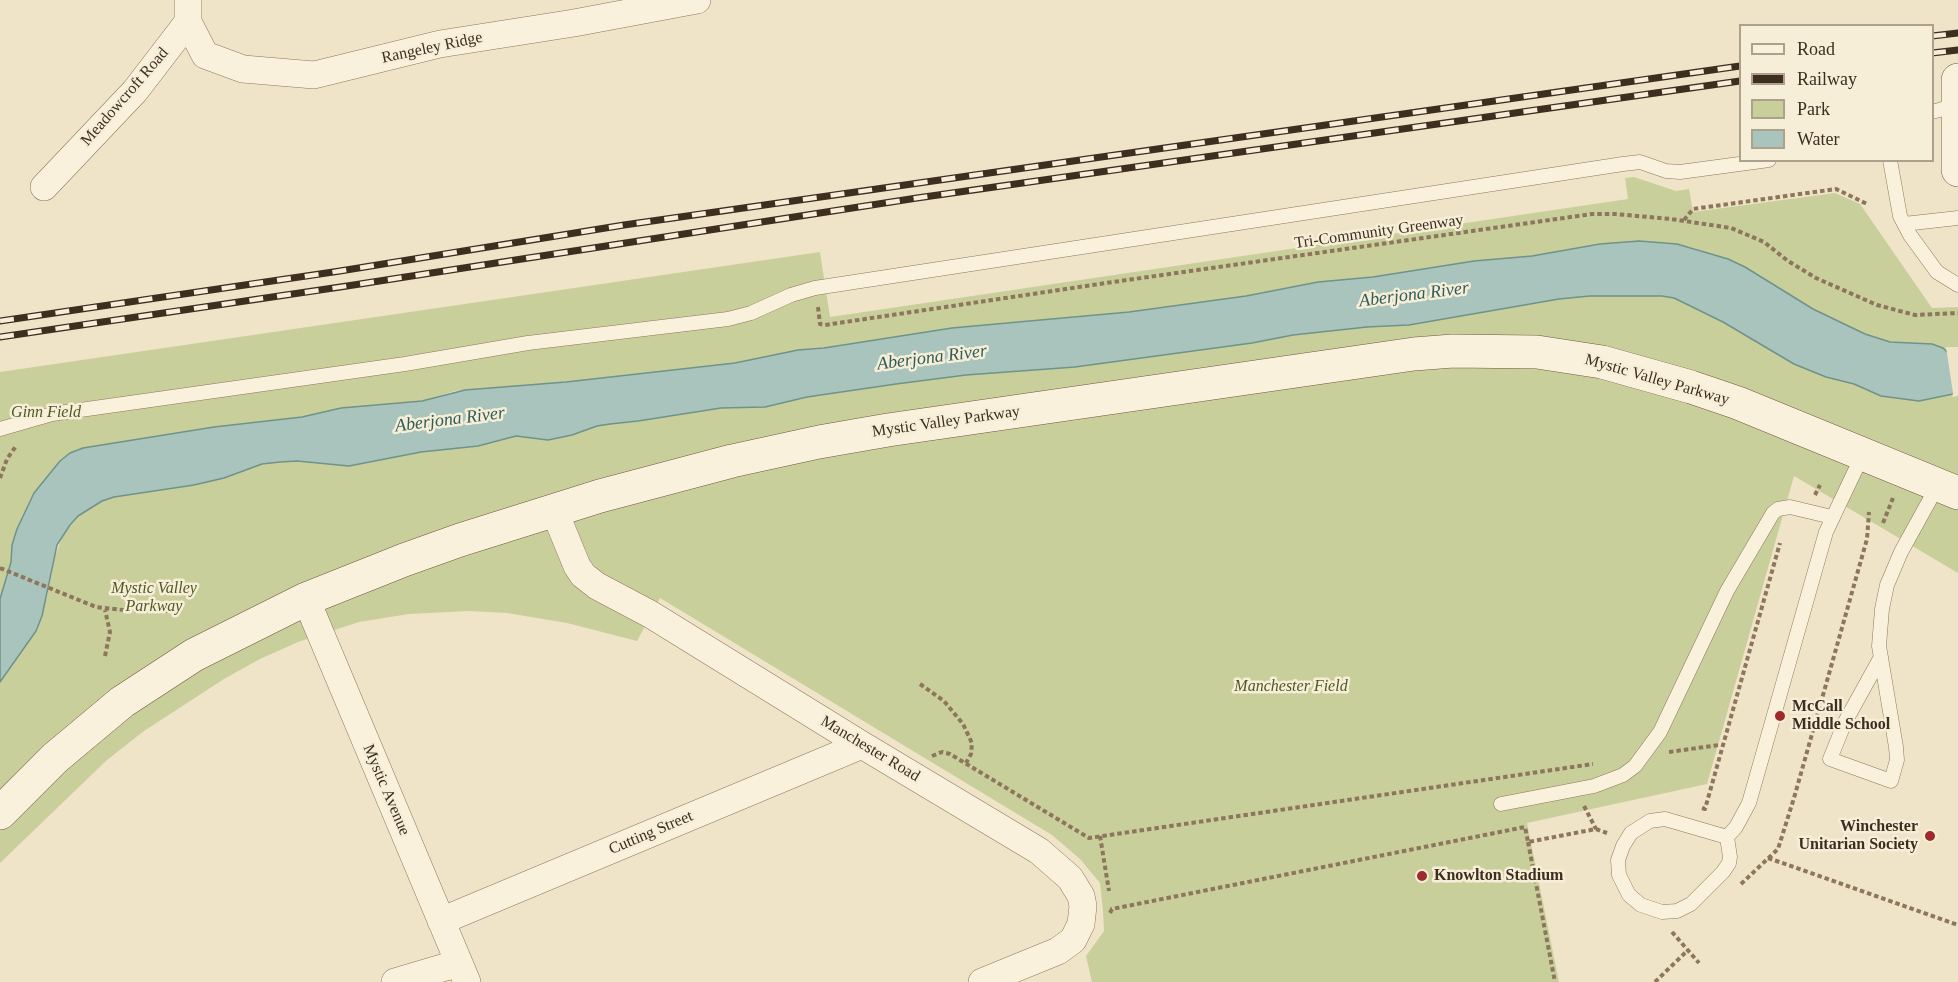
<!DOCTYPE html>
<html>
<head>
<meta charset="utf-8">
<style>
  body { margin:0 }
  #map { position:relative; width:1958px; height:982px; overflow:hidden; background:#f0e4c8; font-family:"Times New Roman",serif }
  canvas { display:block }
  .legend { position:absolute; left:1739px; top:24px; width:195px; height:138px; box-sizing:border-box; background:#f7eed8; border:2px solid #ada18e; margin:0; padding:8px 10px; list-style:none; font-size:18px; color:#3d2e20 }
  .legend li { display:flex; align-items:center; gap:12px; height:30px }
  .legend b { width:30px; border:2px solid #ada18e }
</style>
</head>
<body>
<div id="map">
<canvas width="1958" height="982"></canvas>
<ul class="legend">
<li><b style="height:8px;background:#faf1dc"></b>Road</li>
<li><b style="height:8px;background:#3d2e20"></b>Railway</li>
<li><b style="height:16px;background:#c9cf9b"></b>Park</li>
<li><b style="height:16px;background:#a9c4bc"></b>Water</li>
</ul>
</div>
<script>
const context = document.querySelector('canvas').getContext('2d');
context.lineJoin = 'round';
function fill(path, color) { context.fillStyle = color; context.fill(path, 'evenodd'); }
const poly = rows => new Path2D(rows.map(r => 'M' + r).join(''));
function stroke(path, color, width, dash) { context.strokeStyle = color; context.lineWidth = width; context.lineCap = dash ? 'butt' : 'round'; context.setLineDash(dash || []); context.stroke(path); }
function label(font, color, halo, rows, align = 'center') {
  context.font = font + ' "Times New Roman",serif'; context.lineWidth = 5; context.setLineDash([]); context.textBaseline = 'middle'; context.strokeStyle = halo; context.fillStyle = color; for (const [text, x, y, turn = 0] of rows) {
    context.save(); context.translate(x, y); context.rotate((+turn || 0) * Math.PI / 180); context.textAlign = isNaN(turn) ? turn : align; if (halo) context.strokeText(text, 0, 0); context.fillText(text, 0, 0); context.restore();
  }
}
fill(poly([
  [1634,177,1676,191,1689,189,1693,212,1835,193,1860,204,1932,308,1958,307,1958,350,1947,352,1932,344,1890,342,1865,334,1813,309,1745,267,1694,248,1677,244,1639,241,1600,244,1532,256,1459,264,1373,277,1318,282,1246,296,1129,312,952,328,824,348,798,350,735,363,566,382,455,391,422,401,341,408,302,417,230,425,83,448,70,453,51,473,29,503,17,529,12,545,11,562,0,599,0,372,820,252,830,317,1628,199,1625,178],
  [1590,296,1662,296,1674,298,1723,322,1794,364,1854,384,1881,396,1919,401,1958,393,1958,573,1794,476,1707,784,1527,823,1559,982,1092,982,1086,956,1104,931,1103,911,1100,883,1080,859,1052,835,660,598,637,641,567,623,507,613,469,611,409,614,359,622,298,642,260,659,224,679,144,731,107,760,0,863,0,682,36,631,47,597,54,559,63,535,78,516,102,501,114,497,194,485,224,478,262,464,280,462,297,461,349,466,421,452,478,445,516,436,548,440,572,435,597,426,610,424,638,421,721,408,765,407,807,397,896,384,966,375,1075,367,1252,343,1293,335,1367,327,1409,325,1559,299]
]), '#c9cf9b');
const water = poly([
  [1639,241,1677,244,1728,259,1745,267,1813,309,1865,334,1890,342,1932,344,1943,348,1947,352,1958,350,1958,393,1919,401,1881,396,1854,384,1826,377,1794,364,1723,322,1674,298,1662,296,1590,296,1559,299,1409,325,1367,327,1293,335,1252,343,1075,367,966,375,896,384,807,397,765,407,721,408,638,421,610,424,597,426,572,435,548,440,516,436,478,446,421,452,349,466,297,461,280,462,262,464,224,478,194,485,114,497,102,501,78,516,70,525,57,545,42,616,36,631,0,682,0,599,11,562,12,545,17,529,34,493,60,461,70,453,83,448,214,427,302,417,341,408,422,401,465,390,566,382,735,363,798,350,824,348,952,328,1129,312,1246,296,1318,282,1373,277,1474,261,1532,256,1600,244,1639,241]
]);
fill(water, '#a9c4bc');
stroke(water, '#6f938a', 1.5);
fill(poly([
  [1946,347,1958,347,1958,396,1952,397,1953,393]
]), '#f0e4c8');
const lane = poly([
  [1932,112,1957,105],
  [1890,160,1900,216,1910,235,1937,272,1958,285],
  [1904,224,1958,218],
  [0,429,52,414,405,364,528,343,728,319,751,313,791,295,815,288,1623,164,1640,162,1666,171,1680,172,1769,160],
  [1881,657,1845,722,1830,759,1891,781,1897,760,1896,747,1879,646,1882,609,1887,585,1901,552,1938,485],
  [1501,804,1594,786,1623,775,1635,766,1660,732,1727,591,1773,513,1778,509,1790,507,1832,517],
  [1665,819,1727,837,1730,857,1729,863,1723,872,1691,904,1677,911,1662,912,1641,905,1629,895,1619,875,1618,860,1623,846,1631,833,1650,821,1665,819],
  [1727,837,1736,827,1749,803,1826,532,1863,454]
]);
const street = poly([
  [188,22,205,55,243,69,314,75,440,44,574,23,697,0],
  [44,187,135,91,188,22,188,0],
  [554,510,577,566,583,575,597,586,650,614,862,745,1039,851,1070,878,1081,896,1083,906,1081,924,1073,940,1058,951,982,982],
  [306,599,467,982],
  [441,921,862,745],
  [395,982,459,963]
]);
const secondary = poly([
  [1958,80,1958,170],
  [0,813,55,758,122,702,194,655,306,599,404,560,460,540,600,496,732,461,819,442,888,430,1414,354,1453,351,1537,352,1602,362,1691,387,1738,403,1958,493]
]);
stroke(lane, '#8d765c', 15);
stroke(street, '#8d765c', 28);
stroke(secondary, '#6f573f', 34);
stroke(poly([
  [1684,220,1693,209,1836,189,1867,204],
  [818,307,820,324,825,325,1106,283,1592,214,1615,214,1671,219,1731,228,1764,242,1788,261,1816,278,1877,305,1915,315,1958,313],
  [0,478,7,459,16,446],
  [1815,495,1820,485],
  [1883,523,1893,498],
  [0,568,96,607,132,611,172,611],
  [105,656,110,632,105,610],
  [920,684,944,701,963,724,972,743,971,754,966,763],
  [1669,752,1719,745],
  [932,756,942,752,950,754,1089,838,1593,764],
  [1584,806,1596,829],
  [1702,808,1705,809,1780,543],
  [1100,836,1109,891],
  [1528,842,1555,982],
  [1768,858,1958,925],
  [1741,884,1778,849,1794,798,1867,539,1869,512],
  [1110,913,1112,909,1525,827,1528,842,1596,829,1607,833],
  [1672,932,1699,963],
  [1655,982,1688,950]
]), '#8d765c', 4, [4.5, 3]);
stroke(lane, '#faf1dc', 14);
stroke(street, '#faf1dc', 27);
stroke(secondary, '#faf1dc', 33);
const rail = poly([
  [1932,36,1958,33],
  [1932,53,1958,50],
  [0,321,340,271,624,225,1740,66],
  [0,337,347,286,917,198,1740,81]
]);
stroke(rail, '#3d2e20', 7);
stroke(rail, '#f7eed8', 4.5, [14]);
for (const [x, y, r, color] of [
  [1780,716,6,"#9e2a2b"],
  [1930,836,6,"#9e2a2b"],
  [1422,876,6,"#9e2a2b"]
]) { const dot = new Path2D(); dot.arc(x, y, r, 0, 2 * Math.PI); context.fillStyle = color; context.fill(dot); stroke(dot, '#f7eed8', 2); }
label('16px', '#3d2e20', '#f7eed8', [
  ["Rangeley Ridge",432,48,-12],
  ["Meadowcroft Road",125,97,-49],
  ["Tri-Community Greenway",1379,232,-8],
  ["Mystic Valley Parkway",1657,380,16],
  ["Mystic Valley Parkway",946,422,-8],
  ["Manchester Road",870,749,31],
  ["Mystic Avenue",386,790,67],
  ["Cutting Street",651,833,-23]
]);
label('italic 16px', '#4d5a26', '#f7eed8', [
  ["Ginn Field",46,413],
  ["Mystic Valley",154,589],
  ["Parkway",154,607],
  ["Manchester Field",1291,687]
]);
label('bold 16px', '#3d2e20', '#f7eed8', [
  ["McCall",1792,707],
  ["Middle School",1792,725],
  ["Winchester",1918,827,"right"],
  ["Unitarian Society",1918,845,"right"],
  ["Knowlton Stadium",1434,876]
], 'left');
label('italic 18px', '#2f5d5a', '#f7eed8', [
  ["Aberjona River",1414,295,-7],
  ["Aberjona River",932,358,-7],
  ["Aberjona River",450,420,-7]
]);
</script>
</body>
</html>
